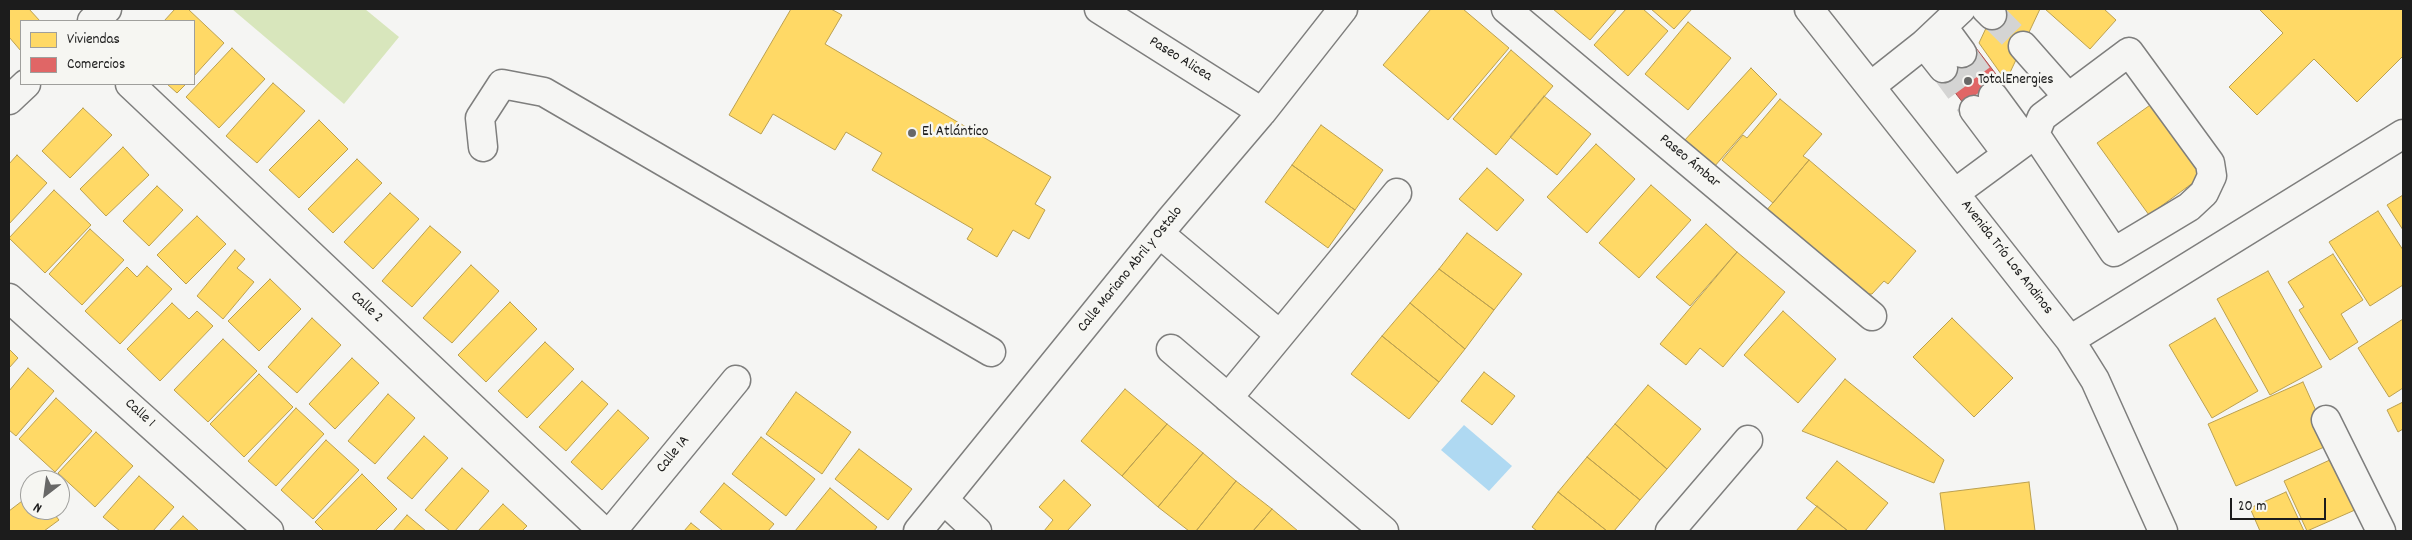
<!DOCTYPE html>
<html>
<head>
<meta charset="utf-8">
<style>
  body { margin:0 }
  #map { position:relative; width:2412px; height:540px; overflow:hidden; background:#f5f5f3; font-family:Dekko,sans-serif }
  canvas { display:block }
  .frame { position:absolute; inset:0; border:10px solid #1c1c1c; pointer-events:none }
  .legend { position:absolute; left:20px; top:20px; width:175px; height:65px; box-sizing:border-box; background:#f6f6f2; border:1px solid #9f9f9c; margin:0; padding:6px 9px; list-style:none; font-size:15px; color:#1c1c1c }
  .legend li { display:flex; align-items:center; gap:10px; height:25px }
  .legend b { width:25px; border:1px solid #9f9f9c }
  .north { position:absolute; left:20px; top:470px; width:50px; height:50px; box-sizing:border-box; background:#f6f6f2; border:1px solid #9f9f9c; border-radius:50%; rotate:210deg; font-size:14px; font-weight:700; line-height:20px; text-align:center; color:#1c1c1c }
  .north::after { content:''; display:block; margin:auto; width:18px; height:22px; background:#686867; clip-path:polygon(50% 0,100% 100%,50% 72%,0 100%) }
  .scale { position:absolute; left:2230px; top:498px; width:96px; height:22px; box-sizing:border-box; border:2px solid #1c1c1c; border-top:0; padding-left:6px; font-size:15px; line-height:18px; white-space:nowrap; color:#1c1c1c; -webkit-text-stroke:4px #f6f6f2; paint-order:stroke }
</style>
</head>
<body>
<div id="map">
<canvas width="2412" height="540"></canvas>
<div class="frame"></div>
<ul class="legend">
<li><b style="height:14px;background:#ffd966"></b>Viviendas</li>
<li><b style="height:14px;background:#e06666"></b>Comercios</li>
</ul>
<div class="north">N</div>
<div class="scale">20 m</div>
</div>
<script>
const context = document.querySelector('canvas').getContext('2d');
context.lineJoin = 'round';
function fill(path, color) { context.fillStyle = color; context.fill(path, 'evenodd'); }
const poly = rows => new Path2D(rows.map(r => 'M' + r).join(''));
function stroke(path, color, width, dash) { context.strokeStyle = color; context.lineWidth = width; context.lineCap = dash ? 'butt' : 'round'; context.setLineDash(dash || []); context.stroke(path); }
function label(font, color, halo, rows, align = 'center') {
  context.font = font + ' Dekko,sans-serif'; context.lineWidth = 5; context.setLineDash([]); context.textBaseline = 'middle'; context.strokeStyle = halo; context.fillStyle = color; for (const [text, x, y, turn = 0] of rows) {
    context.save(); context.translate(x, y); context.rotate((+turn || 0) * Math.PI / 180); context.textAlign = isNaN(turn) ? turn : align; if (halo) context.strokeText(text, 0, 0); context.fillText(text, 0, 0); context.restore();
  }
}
fill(poly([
  [232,9,365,9,399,37,344,104]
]), '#d8e6bc');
fill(poly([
  [1464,425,1512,466,1489,491,1441,450]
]), '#afd9f2');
const homes = poly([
  [9,9,29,9,40,21,21,21,21,51,9,37,9,9],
  [175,9,188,9,224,43,194,76,194,21,164,21,175,9],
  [791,9,831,9,842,15,825,44,1051,177,1035,204,1045,210,1029,239,1013,230,997,257,967,239,973,229,872,170,882,153,846,132,835,150,773,114,761,134,729,115,791,9],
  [1431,9,1463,9,1509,48,1448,120,1383,65,1431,9],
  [1553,9,1617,9,1590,40,1553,9],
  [1626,9,1643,9,1668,31,1628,76,1594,45,1626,9],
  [1651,9,1692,9,1674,29,1651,9],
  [1995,9,2040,9,2006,81,1979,43,1995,9],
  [2045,9,2104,9,2116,20,2090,49,2045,9],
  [2259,9,2403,9,2403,56,2357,102,2314,59,2257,115,2229,87,2283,33,2259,9],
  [1688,22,1731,58,1688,110,1645,74,1688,22],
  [232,48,265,79,219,128,186,97,232,48],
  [1511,50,1553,86,1496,155,1453,119,1511,50],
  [1751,68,1777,94,1714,167,1684,141,1751,68],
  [273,83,305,111,257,163,226,136,273,83],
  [167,84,186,84,177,93,167,84],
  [1544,96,1591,134,1557,175,1510,137,1544,96],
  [1780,99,1822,134,1803,156,1809,160,1773,203,1722,160,1743,135,1747,138,1780,99],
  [2153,103,2205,174,2149,215,2097,143,2153,103],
  [83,108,112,135,70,178,42,151,83,108],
  [319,120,348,149,299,198,269,170,319,120],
  [1321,125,1383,170,1355,210,1292,165,1321,125],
  [1596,144,1635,179,1587,233,1547,197,1596,144],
  [123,147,149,175,106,216,80,189,123,147],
  [17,155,47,183,9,224,9,164,17,155],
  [357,159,382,183,333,233,308,209,357,159],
  [1809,160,1916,251,1888,284,1884,281,1872,294,1850,294,1760,218,1809,160],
  [1292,165,1355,210,1328,248,1265,202,1292,165],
  [1487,168,1524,200,1497,231,1459,199,1487,168],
  [1651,185,1691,220,1639,278,1599,243,1651,185],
  [157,186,183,210,149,246,123,221,157,186],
  [54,190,91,225,45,273,9,238,54,190],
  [390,193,419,219,373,269,344,242,390,193],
  [2403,195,2403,230,2387,205,2403,195],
  [2378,211,2403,250,2403,285,2370,306,2329,242,2378,211],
  [197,216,226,244,186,284,157,255,197,216],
  [1706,224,1737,252,1690,306,1656,277,1706,224],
  [430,226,461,252,412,307,382,281,430,226],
  [90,229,124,260,82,305,49,274,90,229],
  [1467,233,1522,274,1494,310,1439,269,1467,233],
  [235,250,245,259,237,268,254,282,223,319,197,296,235,250],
  [1737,252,1785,292,1723,367,1700,348,1686,365,1660,344,1737,252],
  [2333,254,2363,300,2341,314,2358,342,2330,360,2299,310,2304,307,2288,282,2333,254],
  [471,265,499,291,452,343,423,318,471,265],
  [147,266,172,289,120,344,85,311,127,267,137,277,147,266],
  [1439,269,1494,310,1465,349,1410,303,1439,269],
  [2268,271,2322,367,2270,395,2217,299,2268,271],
  [270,279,301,309,259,351,228,321,270,279],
  [510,302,537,329,486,382,458,355,510,302],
  [172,303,189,319,197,311,213,326,160,381,127,349,172,303],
  [1410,303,1465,349,1439,382,1382,336,1410,303],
  [1783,311,1836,359,1798,403,1744,355,1783,311],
  [312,318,341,345,297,393,268,367,312,318],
  [1952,318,2013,378,1974,417,1913,357,1952,318],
  [2215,318,2258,391,2212,418,2169,345,2215,318],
  [2403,319,2403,388,2389,397,2358,348,2403,319],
  [1382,336,1439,382,1409,419,1351,374,1382,336],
  [223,339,257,371,208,422,174,390,223,339],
  [545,342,574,369,527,418,498,391,545,342],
  [9,349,18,358,9,368,9,349],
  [352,358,379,383,335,429,309,404,352,358],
  [28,368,54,391,16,436,9,430,9,391,28,368],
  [1484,372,1515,396,1492,425,1461,401,1484,372],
  [259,374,293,407,244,457,210,424,259,374],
  [1845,379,1944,460,1934,483,1802,431,1845,379],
  [582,381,608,404,566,451,539,427,582,381],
  [2303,382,2331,444,2236,486,2208,424,2303,382],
  [1648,385,1701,429,1667,469,1615,424,1648,385],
  [1125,389,1167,424,1122,476,1081,441,1125,389],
  [796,392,851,432,822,474,766,434,796,392],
  [388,394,415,418,375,464,348,441,388,394],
  [56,398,92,431,55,472,19,439,56,398],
  [2403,402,2403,429,2398,432,2387,410,2403,402],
  [296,408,324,434,276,486,248,461,296,408],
  [618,410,649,438,602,490,571,462,618,410],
  [1167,424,1203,453,1158,507,1122,476,1167,424],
  [1615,424,1667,469,1640,500,1587,457,1615,424],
  [96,432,133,466,95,507,58,473,96,432],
  [424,436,448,458,412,499,387,478,424,436],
  [761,437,815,479,786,516,732,474,761,437],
  [326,440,359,470,313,519,281,490,326,440],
  [859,449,912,489,888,520,835,479,859,449],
  [1203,453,1236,481,1196,531,1189,531,1158,507,1203,453],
  [1587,457,1640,500,1614,531,1607,531,1558,492,1587,457],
  [2332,459,2355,510,2307,531,2284,481,2332,459],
  [1837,461,1888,503,1865,531,1848,531,1806,498,1837,461],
  [462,468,489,491,455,531,450,531,425,510,462,468],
  [362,474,397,509,375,531,324,531,315,522,362,474],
  [139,476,174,507,153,531,120,531,103,517,139,476],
  [1064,480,1091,505,1067,531,1044,531,1053,520,1039,507,1064,480],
  [1236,481,1272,509,1253,531,1196,531,1236,481],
  [2029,482,2035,531,1945,531,1940,493,2029,482],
  [724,483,774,524,768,531,723,531,700,512,724,483],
  [830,488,877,527,874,531,795,531,830,488],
  [1558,492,1607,531,1537,531,1532,527,1558,492],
  [2286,492,2304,531,2260,531,2250,508,2286,492],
  [30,495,30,510,51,510,59,520,44,531,9,531,9,511,30,495],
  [503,504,527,526,522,531,478,531,503,504],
  [1817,506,1848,531,1796,531,1817,506],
  [1272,509,1298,531,1253,531,1272,509],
  [407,515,426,531,393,531,407,515],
  [183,516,199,531,169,531,183,516],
  [691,523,701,531,684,531,691,523]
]);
fill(homes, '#ffd966');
stroke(homes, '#bba050', 1);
const shops = poly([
  [1973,44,2005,86,1971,113,1938,71,1973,44]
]);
fill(shops, '#e06666');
stroke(shops, '#a55050', 1);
stroke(poly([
  [1992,15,2023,46],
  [1962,53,1993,96],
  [1943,68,1974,110]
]), '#d4d4d3', 28, [28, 14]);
const minor = poly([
  [1099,9,1262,112],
  [1506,9,1872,316],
  [1809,9,2070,340,2095,380,2163,531],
  [1986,9,1992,15],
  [92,21,107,9],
  [1943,27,1962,53],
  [1924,44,1943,68],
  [2023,46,2068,97],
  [130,84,603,531],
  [1871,86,1924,44,1961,9],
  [1993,96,2026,141],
  [9,100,26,84],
  [1974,110,2007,154],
  [483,147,480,118,502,84,544,92,991,352],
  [1955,193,2035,134,2114,252,2189,207,2204,193,2212,176,2210,163,2129,52,2042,117,2035,134],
  [1160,234,1279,334],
  [9,298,269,531],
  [2070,340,2403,134],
  [1171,349,1384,531],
  [1228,398,1397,193],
  [2326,420,2381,531],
  [944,500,977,531],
  [612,531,736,380],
  [918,531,1171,219,1262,112,1343,9],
  [1670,531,1748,440]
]);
stroke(minor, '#7e7e7d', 31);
stroke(minor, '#f5f5f3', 28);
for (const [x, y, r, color] of [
  [1968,81,5,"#686867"],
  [912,133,5,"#686867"]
]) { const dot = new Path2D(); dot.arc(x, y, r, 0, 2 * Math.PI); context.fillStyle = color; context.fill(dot); stroke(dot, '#f6f6f2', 2); }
label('15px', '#1c1c1c', '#f6f6f2', [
  ["Paseo Alicea",1180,60,32],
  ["Paseo Ámbar",1689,162,40],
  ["Avenida Trío Los Andinos",2006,258,52],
  ["Calle Mariano Abril y Ostalo",1131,270,-51],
  ["Calle 2",366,308,43],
  ["Calle 1",139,414,42],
  ["Calle 1A",674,455,-51]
]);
label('15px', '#1c1c1c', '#f6f6f2', [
  ["TotalEnergies",1978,81],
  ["El Atlántico",922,133]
], 'left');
</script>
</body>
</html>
